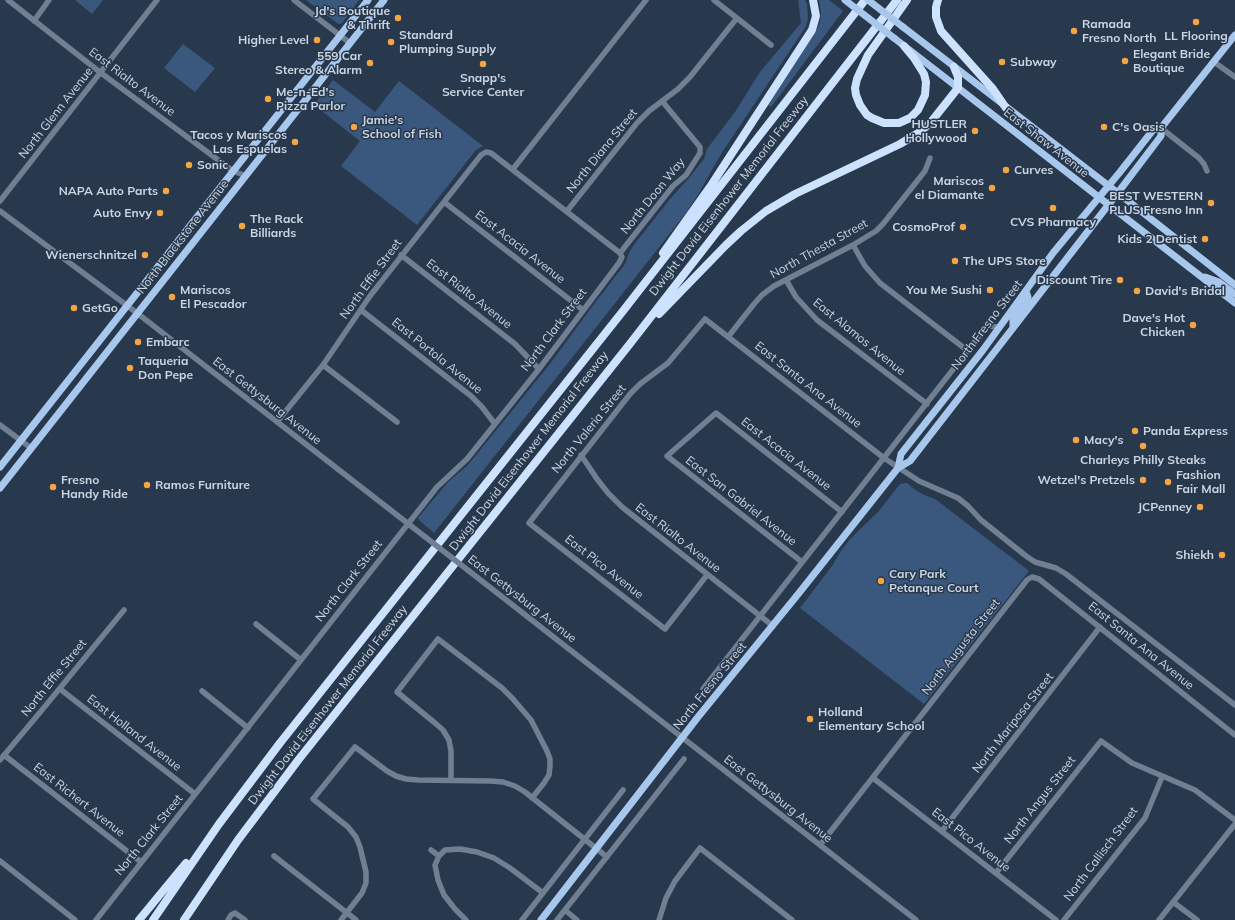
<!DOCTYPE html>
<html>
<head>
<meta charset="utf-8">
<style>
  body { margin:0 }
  canvas { display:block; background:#28384d }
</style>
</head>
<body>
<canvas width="1235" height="920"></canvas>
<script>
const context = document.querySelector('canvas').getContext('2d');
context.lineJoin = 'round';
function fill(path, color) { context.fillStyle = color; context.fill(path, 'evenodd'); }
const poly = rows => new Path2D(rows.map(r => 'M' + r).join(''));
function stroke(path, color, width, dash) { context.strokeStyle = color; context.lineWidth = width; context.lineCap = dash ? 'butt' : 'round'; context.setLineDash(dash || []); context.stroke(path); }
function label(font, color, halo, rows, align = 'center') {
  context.font = font + ' Mulish,sans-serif'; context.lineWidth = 3; context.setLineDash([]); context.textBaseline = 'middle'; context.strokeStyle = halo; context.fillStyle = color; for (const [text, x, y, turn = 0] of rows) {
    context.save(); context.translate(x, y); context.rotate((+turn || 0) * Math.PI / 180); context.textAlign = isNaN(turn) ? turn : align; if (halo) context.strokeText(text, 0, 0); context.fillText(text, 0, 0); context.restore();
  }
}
fill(poly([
  [75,0,103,0,92,14],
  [306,0,359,0,342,23,339,24,337,23],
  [798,0,805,0,807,4,808,19,805,28,721,154,699,193,686,213,434,533,419,520,418,518,448,482,468,465,550,364,591,308,625,264,629,253,633,246,670,199,689,178,704,159,707,149,735,112,760,72,801,23],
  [819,0,829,0,843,11,771,107,768,105,815,33,820,22,821,13],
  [183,44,215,68,195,92,164,68],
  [333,80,375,112,399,81,483,146,476,150,417,225,341,166,360,141,314,105],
  [907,483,914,489,924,495,935,499,1029,571,924,704,800,608,832,566,841,551,850,539,878,512,900,484]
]), '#3a587d');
stroke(poly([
  [8,0,101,73,233,171,246,176],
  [294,0,350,43],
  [714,0,771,45],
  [34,21,49,0],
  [1214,62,1235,77],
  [1161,128,1199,158,1204,164,1207,171],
  [513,169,646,0],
  [0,201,157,0],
  [444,202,583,310],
  [0,211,137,313,424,536],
  [567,211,637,123,649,111,678,89,690,77,737,18],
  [853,245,865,266,880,283,968,351],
  [620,253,673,186,686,175,700,153,700,147,662,101],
  [401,255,515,344,539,369],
  [786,280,796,297,817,320,927,404],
  [361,310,471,396,482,407,495,424],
  [728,337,754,304,762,295,774,286,853,245,876,231,883,224,925,171,930,158],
  [323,365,397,422],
  [0,425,31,448],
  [581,455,597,479,608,493,622,507,773,626],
  [802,562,667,456,716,413,842,512],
  [469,571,916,920],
  [707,575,665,629,529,523,630,394,640,384,668,363,705,319,884,458,919,481,958,498,968,506,981,520,1026,556,1035,562,1056,568,1066,574,1235,705],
  [256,624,301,660],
  [60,689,195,794],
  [703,689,987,326,1000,327],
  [202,691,248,728],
  [4,755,141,862],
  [0,760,42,710,124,610],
  [873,778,1056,920],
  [451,780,451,751,449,740,443,730,435,723,397,692,438,639,502,688,513,699,531,720,547,751,550,759,550,766,549,775,544,783,532,798],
  [942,831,1100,627],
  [820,845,1027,580,1032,577,1039,579,1235,735],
  [431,850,439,856,445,850,460,849,477,852,494,858,510,868,543,893],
  [274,856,356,920],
  [439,856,435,865,438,880,444,895,455,909,466,920],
  [0,861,75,920],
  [996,873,1101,741,1132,763,1195,790,1235,820],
  [1173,902,1197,920],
  [565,910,577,920],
  [96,920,301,660,437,487,467,459,539,369,619,263,622,257,620,253,491,153,486,152,481,155,370,296,323,365,277,422],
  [228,920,231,915,235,913,245,920],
  [341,920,362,893,366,883,366,872,360,847,356,837,348,827,313,799,355,747,387,771,396,776,406,779,418,780,490,781,503,782,515,786,525,792,607,857],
  [522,920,623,790],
  [557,920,684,759],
  [659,920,666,898,675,881,700,848,792,920],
  [1064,920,1145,818,1162,777],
  [1159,920,1235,824]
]), '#717f92', 5.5);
stroke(poly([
  [903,27,1118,193,1235,285],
  [894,38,1235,303],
  [1205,277,1219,282,1235,294],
  [1013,328,1013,319,1028,297,1026,291],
  [0,467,368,0],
  [898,468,901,454,983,350,1053,253,1120,172,1153,130,1161,128],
  [0,488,384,0],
  [541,920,698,717,799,593,898,468,910,461,1123,186,1161,136,1161,128,1235,35]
]), '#a8c7ed', 7);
stroke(poly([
  [938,0,936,7,936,17,941,31,993,89,1006,108],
  [904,46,914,58,924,74,926,82,925,95,918,110,910,118,899,123,884,123,872,118,867,115,860,105,856,95,855,88,857,79,868,55,907,0],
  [663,253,712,184,812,30,816,16,813,0],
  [659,314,726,245,741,231,766,211,795,194,900,144,920,132,931,122,958,88,958,77,954,67],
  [139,920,186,863],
  [153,920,219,824,280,743,623,311,865,0],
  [184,920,238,840,299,759,629,345,897,0]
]), '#cce2fe', 8);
stroke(poly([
  [424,536,469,571]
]), '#717f92', 5.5);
stroke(poly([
  [845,0,894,38],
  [868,0,903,27]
]), '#a8c7ed', 7);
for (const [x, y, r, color] of [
  [398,18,4,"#f2a541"],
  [1196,22,4,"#f2a541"],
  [1074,31,4,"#f2a541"],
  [317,40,4,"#f2a541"],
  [391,42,4,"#f2a541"],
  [1125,61,4,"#f2a541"],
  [1002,62,4,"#f2a541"],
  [370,63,4,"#f2a541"],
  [483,64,4,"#f2a541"],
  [268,99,4,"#f2a541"],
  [354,127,4,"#f2a541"],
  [1104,127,4,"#f2a541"],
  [975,131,4,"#f2a541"],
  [295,142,4,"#f2a541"],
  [189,165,4,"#f2a541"],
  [1006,170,4,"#f2a541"],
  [992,188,4,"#f2a541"],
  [166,191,4,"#f2a541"],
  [1211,203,4,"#f2a541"],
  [1053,208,4,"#f2a541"],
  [160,213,4,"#f2a541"],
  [242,226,4,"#f2a541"],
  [963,227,4,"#f2a541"],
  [1205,239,4,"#f2a541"],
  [145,255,4,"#f2a541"],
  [955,261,4,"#f2a541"],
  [1120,280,4,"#f2a541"],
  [990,290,4,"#f2a541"],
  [1137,291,4,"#f2a541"],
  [172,297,4,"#f2a541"],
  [74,308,4,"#f2a541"],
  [1193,325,4,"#f2a541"],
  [138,342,4,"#f2a541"],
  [130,368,4,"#f2a541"],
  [1135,431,4,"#f2a541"],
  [1076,440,4,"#f2a541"],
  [1143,446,4,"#f2a541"],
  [1143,480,4,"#f2a541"],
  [1168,482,4,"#f2a541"],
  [147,485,4,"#f2a541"],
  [53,487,4,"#f2a541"],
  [1200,507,4,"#f2a541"],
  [1222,555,4,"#f2a541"],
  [881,581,4,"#f2a541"],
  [810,719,4,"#f2a541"]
]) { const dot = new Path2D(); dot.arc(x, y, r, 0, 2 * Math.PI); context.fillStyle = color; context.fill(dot); stroke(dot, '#28384d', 1.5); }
label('bold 12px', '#cbd5e2', '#28384d', [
  ["Jd's Boutique",390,11,"right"],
  ["& Thrift",390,25,"right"],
  ["Ramada",1082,24],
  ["Fresno North",1082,38],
  ["Standard",399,35],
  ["Plumping Supply",399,49],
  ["LL Flooring",1196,36,"center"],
  ["Higher Level",309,40,"right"],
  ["Elegant Bride",1133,54],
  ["Boutique",1133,68],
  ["559 Car",362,56,"right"],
  ["Stereo & Alarm",362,70,"right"],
  ["Subway",1010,62],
  ["Snapp's",483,78,"center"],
  ["Service Center",483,92,"center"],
  ["Me-n-Ed's",276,92],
  ["Pizza Parlor",276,106],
  ["Jamie's",362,120],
  ["School of Fish",362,134],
  ["HUSTLER",967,124,"right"],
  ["Hollywood",967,138,"right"],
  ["C's Oasis",1112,127],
  ["Tacos y Mariscos",287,135,"right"],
  ["Las Espuelas",287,149,"right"],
  ["Sonic",197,165],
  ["Curves",1014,170],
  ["Mariscos",984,181,"right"],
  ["el Diamante",984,195,"right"],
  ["NAPA Auto Parts",158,191,"right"],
  ["BEST WESTERN",1203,196,"right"],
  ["PLUS Fresno Inn",1203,210,"right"],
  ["Auto Envy",152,213,"right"],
  ["The Rack",250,219],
  ["Billiards",250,233],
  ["CVS Pharmacy",1053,222,"center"],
  ["CosmoProf",955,227,"right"],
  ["Kids 2 Dentist",1197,239,"right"],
  ["Wienerschnitzel",137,255,"right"],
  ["The UPS Store",963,261],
  ["Discount Tire",1112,280,"right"],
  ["Mariscos",180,290],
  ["El Pescador",180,304],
  ["You Me Sushi",982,290,"right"],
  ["David's Bridal",1145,291],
  ["GetGo",82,308],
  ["Dave's Hot",1185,318,"right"],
  ["Chicken",1185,332,"right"],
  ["Embarc",146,342],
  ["Taqueria",138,361],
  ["Don Pepe",138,375],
  ["Panda Express",1143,431],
  ["Macy's",1084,440],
  ["Charleys Philly Steaks",1143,460,"center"],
  ["Fashion",1176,475],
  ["Fair Mall",1176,489],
  ["Fresno",61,480],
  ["Handy Ride",61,494],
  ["Wetzel's Pretzels",1135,480,"right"],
  ["Ramos Furniture",155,485],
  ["JCPenney",1192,507,"right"],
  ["Shiekh",1214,555,"right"],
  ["Cary Park",889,574],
  ["Petanque Court",889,588],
  ["Holland",818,712],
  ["Elementary School",818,726]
], 'left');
label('12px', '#cbd5e2', '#28384d', [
  ["East Rialto Avenue",132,82,37],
  ["North Glenn Avenue",56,113,-52],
  ["East Shaw Avenue",1046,143,38],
  ["North Diana Street",602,151,-51],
  ["North Doon Way",653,196,-51],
  ["Dwight David Eisenhower Memorial Freeway",729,196,-52],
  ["North Blackstone Avenue",183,237,-52],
  ["East Acacia Avenue",520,247,38],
  ["North Thesta Street",819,249,-29],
  ["North Effie Street",371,279,-54],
  ["East Rialto Avenue",469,294,38],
  ["North Fresno Street",987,325,-53],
  ["North Clark Street",554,330,-53],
  ["East Alamos Avenue",859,337,39],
  ["East Portola Avenue",437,356,39],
  ["East Santa Ana Avenue",808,385,38],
  ["East Gettysburg Avenue",267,401,38],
  ["North Valeria Street",589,429,-51],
  ["Dwight David Eisenhower Memorial Freeway",529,451,-52],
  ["East Acacia Avenue",786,454,38],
  ["East San Gabriel Avenue",741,501,38],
  ["East Rialto Avenue",678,538,38],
  ["East Pico Avenue",604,567,38],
  ["North Clark Street",349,581,-52],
  ["East Gettysburg Avenue",522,599,38],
  ["East Santa Ana Avenue",1141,646,39],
  ["North Augusta Street",961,647,-52],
  ["North Effie Street",54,678,-51],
  ["North Fresno Street",710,686,-51],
  ["Dwight David Eisenhower Memorial Freeway",328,705,-52],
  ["North Mariposa Street",1013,723,-52],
  ["East Holland Avenue",134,733,38],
  ["East Gettysburg Avenue",778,799,38],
  ["East Richert Avenue",79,800,38],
  ["North Angus Street",1040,800,-52],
  ["North Clark Street",149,835,-51],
  ["East Pico Avenue",971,840,38],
  ["North Callisch Street",1101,854,-53]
]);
</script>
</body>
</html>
